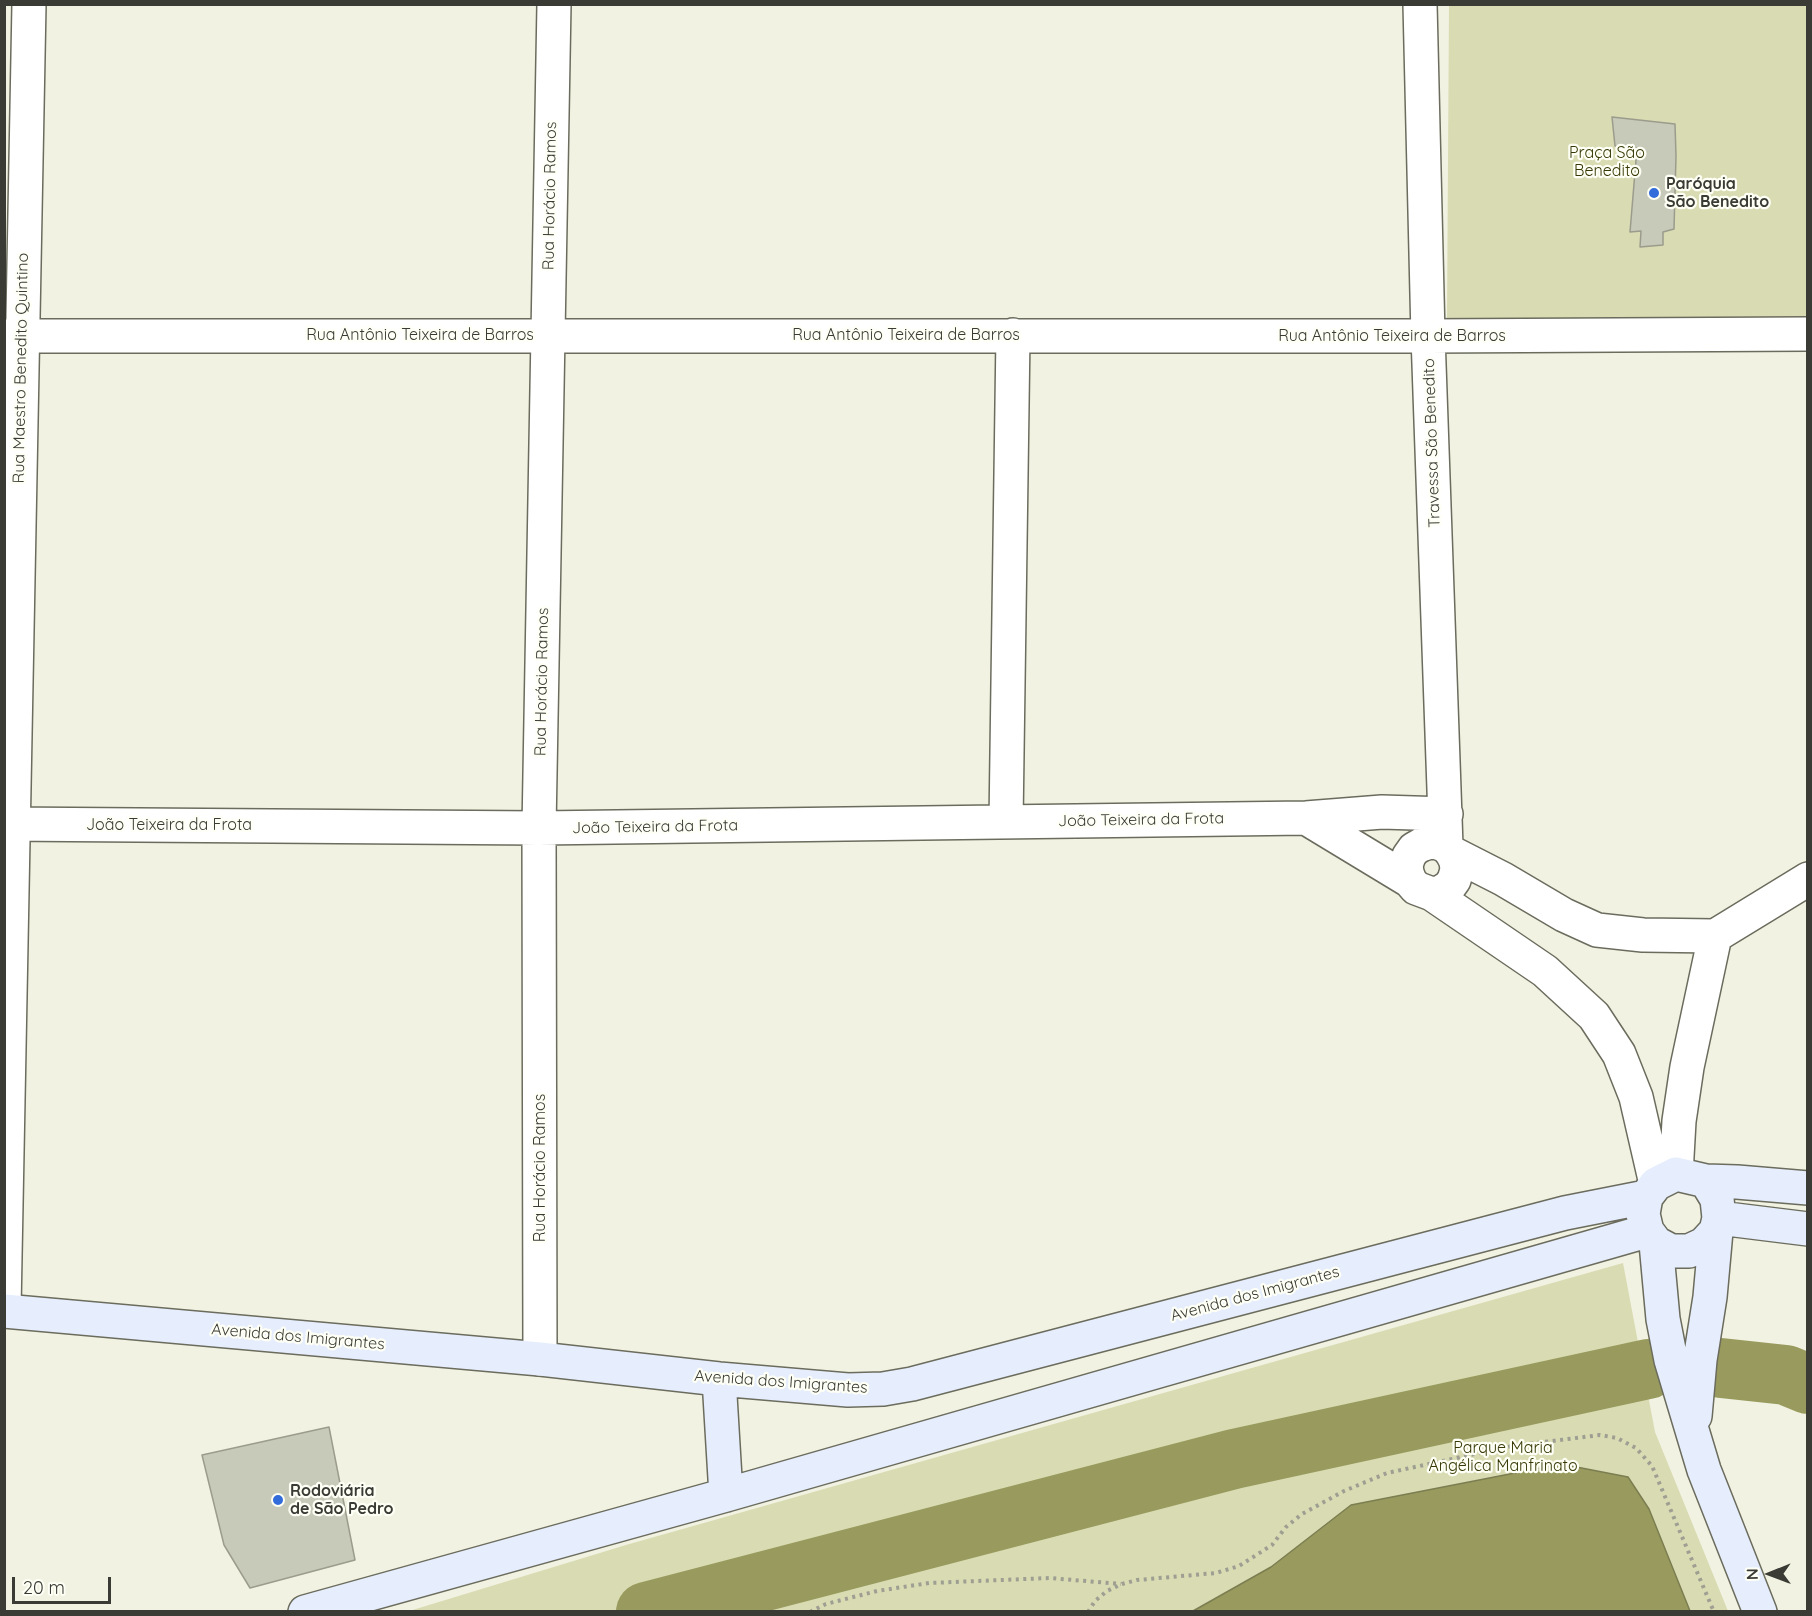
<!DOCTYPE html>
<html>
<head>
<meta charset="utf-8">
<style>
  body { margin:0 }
  #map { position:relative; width:1812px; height:1616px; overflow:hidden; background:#f1f2e1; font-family:Quicksand,sans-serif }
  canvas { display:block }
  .frame { position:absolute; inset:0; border:6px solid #3a3b34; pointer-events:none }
  .north { position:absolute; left:1740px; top:1544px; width:60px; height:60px; -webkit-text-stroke:4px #fefff5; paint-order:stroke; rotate:269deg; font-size:16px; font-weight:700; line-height:24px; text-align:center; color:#3a3b34 }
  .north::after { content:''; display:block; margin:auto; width:21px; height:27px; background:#3a3b34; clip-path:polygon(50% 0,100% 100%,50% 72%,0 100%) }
  .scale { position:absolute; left:12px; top:1577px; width:99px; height:27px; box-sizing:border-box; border:3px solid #3a3b34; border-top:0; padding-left:8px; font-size:18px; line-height:21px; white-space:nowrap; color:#3a3b34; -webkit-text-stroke:4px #fefff5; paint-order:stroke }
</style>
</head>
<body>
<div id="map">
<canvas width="1812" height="1616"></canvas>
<div class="frame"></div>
<div class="north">N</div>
<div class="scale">20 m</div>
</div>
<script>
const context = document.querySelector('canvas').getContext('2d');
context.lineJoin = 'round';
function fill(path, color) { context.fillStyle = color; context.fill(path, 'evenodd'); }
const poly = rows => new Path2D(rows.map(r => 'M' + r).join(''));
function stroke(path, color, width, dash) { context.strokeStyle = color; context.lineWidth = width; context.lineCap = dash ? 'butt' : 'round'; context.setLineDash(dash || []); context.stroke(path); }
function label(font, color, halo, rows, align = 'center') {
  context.font = font + ' Quicksand,sans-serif'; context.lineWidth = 4.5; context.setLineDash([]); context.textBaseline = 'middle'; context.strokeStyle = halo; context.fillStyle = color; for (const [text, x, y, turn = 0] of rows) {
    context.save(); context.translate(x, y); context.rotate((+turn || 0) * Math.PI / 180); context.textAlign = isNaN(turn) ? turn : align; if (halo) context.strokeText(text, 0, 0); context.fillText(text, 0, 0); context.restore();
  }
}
fill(poly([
  [1449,5,1807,5,1807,322,1447,320],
  [1623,1263,1655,1432,1728,1611,406,1612,626,1545]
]), '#d9dbb3');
const water = poly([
  [1561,1464,1628,1477,1649,1509,1690,1611,1193,1611,1271,1567,1351,1505,1561,1464]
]);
fill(water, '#989b5d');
stroke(water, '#7c7e51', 1.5);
stroke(poly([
  [1721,1368,1786,1375,1808,1384],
  [646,1612,1234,1459,1648,1369]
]), '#989b5d', 60);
const building = poly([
  [1612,117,1675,124,1676,156,1674,229,1663,232,1663,245,1640,247,1641,231,1630,232,1637,148,1615,146,1612,117],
  [329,1427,355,1560,250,1588,224,1545,202,1455,329,1427]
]);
fill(building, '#c8cab9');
stroke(building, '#9b9c8c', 1.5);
const street = poly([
  [1420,4,1428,336,1446,846],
  [4,336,1428,336,1808,334],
  [1306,818,1410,881],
  [1006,822,1013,335],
  [4,824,539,828,1306,818,1382,812,1446,814],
  [1452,853,1456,861,1457,870,1454,880,1449,887,1441,892,1432,894,1416,888,1410,881,1407,873,1406,865,1409,856,1414,849,1421,845,1430,842,1438,843,1446,846,1452,853,1503,879,1564,915,1597,930,1643,935,1715,936],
  [1432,894,1545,971,1594,1016,1619,1054,1636,1097,1656,1184],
  [1715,936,1808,879],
  [1676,1174,1679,1121,1687,1067,1715,936],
  [4,1308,29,4],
  [540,1359,539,828,554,4]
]);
const secondary = poly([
  [1676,1174,1706,1181,1717,1199,1719,1218,1716,1231,1704,1244,1689,1251,1671,1251,1656,1243,1647,1231,1643,1214,1646,1197,1656,1184,1676,1174],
  [1706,1181,1737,1182,1808,1188],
  [1719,1218,1808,1229],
  [1656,1243,1663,1319,1671,1360,1704,1470,1760,1612],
  [4,1311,540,1359,719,1379,848,1390,883,1389,912,1384,1565,1213,1646,1197],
  [719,1379,726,1495],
  [1695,1416,1700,1360,1710,1297,1716,1231],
  [305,1612,726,1495,1647,1231]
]);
stroke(street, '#6b6c5d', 36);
stroke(secondary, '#6b6c5d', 36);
stroke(poly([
  [810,1612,826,1604,877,1591,929,1583,1050,1578,1121,1584],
  [1088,1612,1095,1601,1107,1591,1122,1584,1137,1580,1216,1573,1239,1566,1272,1545,1286,1527,1302,1514,1344,1491,1387,1473,1512,1446,1600,1435,1617,1438,1636,1448,1652,1466,1714,1612]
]), '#9e9f92', 4, [3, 4.5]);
stroke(street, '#fff', 33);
stroke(secondary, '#e6eefd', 33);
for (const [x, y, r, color] of [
  [1654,193,6,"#326bda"],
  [278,1500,6,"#326bda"]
]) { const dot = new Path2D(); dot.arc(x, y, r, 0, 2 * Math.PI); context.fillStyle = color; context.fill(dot); stroke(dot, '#fefff5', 2); }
label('16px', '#373805', '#fefff5', [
  ["Praça São",1607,153],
  ["Benedito",1607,171],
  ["Parque Maria",1503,1448],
  ["Angélica Manfrinato",1503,1466]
]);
label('bold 16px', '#3a3b34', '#fefff5', [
  ["Paróquia",1666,184],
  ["São Benedito",1666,202],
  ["Rodoviária",290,1491],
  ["de São Pedro",290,1509]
], 'left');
label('16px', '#3a3b34', '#fefff5', [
  ["Rua Horácio Ramos",550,196,-89],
  ["Rua Antônio Teixeira de Barros",420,335],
  ["Rua Antônio Teixeira de Barros",906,335],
  ["Rua Antônio Teixeira de Barros",1392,336],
  ["Rua Maestro Benedito Quintino",21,368,-89],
  ["Travessa São Benedito",1432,443,-92],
  ["Rua Horácio Ramos",542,682,-89],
  ["João Teixeira da Frota",1141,820,-1],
  ["João Teixeira da Frota",169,825],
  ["João Teixeira da Frota",655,827,-1],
  ["Rua Horácio Ramos",540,1168,-90],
  ["Avenida dos Imigrantes",1255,1294,-15],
  ["Avenida dos Imigrantes",298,1337,5],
  ["Avenida dos Imigrantes",781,1382,4]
]);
</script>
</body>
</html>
